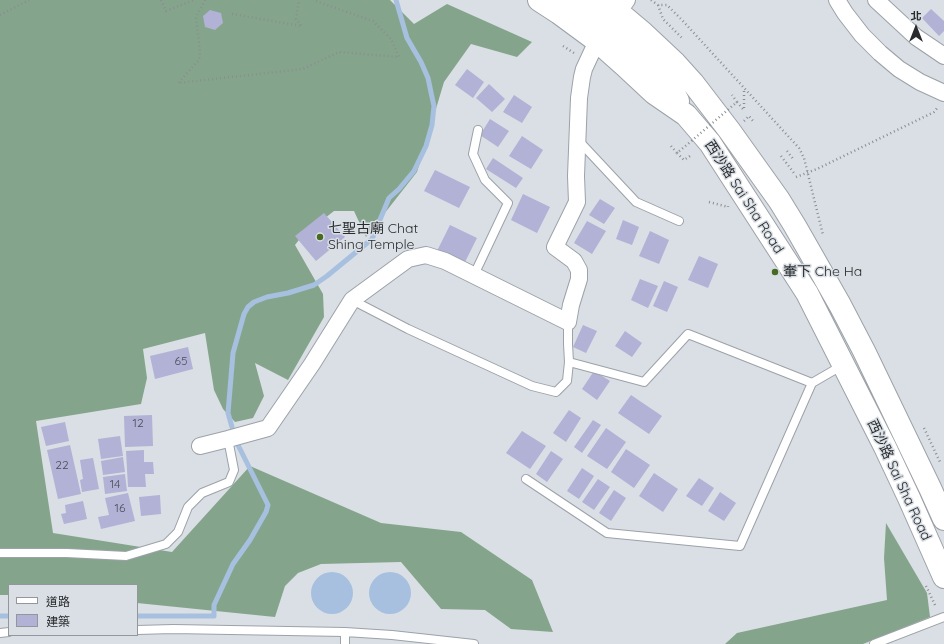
<!DOCTYPE html>
<html>
<head>
<meta charset="utf-8">
<style>
  body { margin:0 }
  #map { position:relative; width:944px; height:644px; overflow:hidden; background:#d9dfe5; font-family:Quicksand,"Noto Sans TC",sans-serif }
  canvas { display:block }
  .legend { position:absolute; left:8px; top:584px; width:130px; height:52px; box-sizing:border-box; background:#d9dfe5; border:1px solid #93979b; margin:0; padding:5px 7px; list-style:none; font-size:12px; color:#292b2d }
  .legend li { display:flex; align-items:center; gap:8px; height:20px }
  .legend b { width:20px; border:1px solid #93979b }
  .north { position:absolute; left:896px; top:8px; width:40px; height:40px; -webkit-text-stroke:3px #d9dfe5; paint-order:stroke; rotate:0deg; font-size:11px; font-weight:700; line-height:16px; text-align:center; color:#292b2d }
  .north::after { content:''; display:block; margin:auto; width:14px; height:18px; background:#292b2d; clip-path:polygon(50% 0,100% 100%,50% 72%,0 100%) }
</style>
</head>
<body>
<div id="map">
<canvas width="944" height="644"></canvas>
<ul class="legend">
<li><b style="height:5px;background:#fff"></b>道路</li>
<li><b style="height:11px;background:#b2b1d6"></b>建築</li>
</ul>
<div class="north">北</div>
</div>
<script>
const context = document.querySelector('canvas').getContext('2d');
context.lineJoin = 'round';
function fill(path, color) { context.fillStyle = color; context.fill(path, 'evenodd'); }
const poly = rows => new Path2D(rows.map(r => 'M' + r).join(''));
function stroke(path, color, width, dash) { context.strokeStyle = color; context.lineWidth = width; context.lineCap = dash ? 'butt' : 'round'; context.setLineDash(dash || []); context.stroke(path); }
function label(font, color, halo, rows, align = 'center') {
  context.font = font + ' Quicksand,"Noto Sans TC",sans-serif'; context.lineWidth = 3; context.setLineDash([]); context.textBaseline = 'middle'; context.strokeStyle = halo; context.fillStyle = color; for (const [text, x, y, turn = 0] of rows) {
    context.save(); context.translate(x, y); context.rotate((+turn || 0) * Math.PI / 180); context.textAlign = isNaN(turn) ? turn : align; if (halo) context.strokeText(text, 0, 0); context.fillText(text, 0, 0); context.restore();
  }
}
fill(poly([
  [0,0,390,0,414,24,447,4,532,42,517,57,471,44,444,82,417,172,366,237,354,211,334,211,302,236,295,245,323,294,324,317,288,380,255,363,264,396,253,418,235,422,223,409,214,390,205,333,143,349,147,378,141,404,36,421,53,533,172,552,250,466,381,523,461,532,532,580,553,632,511,629,485,610,441,609,401,562,321,564,298,573,285,586,275,617,137,603,137,585,9,585,9,595,0,595],
  [886,523,927,593,930,617,863,644,725,644,737,633,887,600,884,558]
]), '#84a58b');
fill(poly([
  '369 593a21 21 0 1 1 42 0a21 21 0 1 1-42 0Z',
  '311 593a21 21 0 1 1 42 0a21 21 0 1 1-42 0Z'
]), '#a7c0df');
stroke(poly([
  [232,427,228,413,233,353,244,314,248,307,254,302,267,297,288,293,314,285,327,276,372,239,389,198,399,189,414,171,426,146,432,125,434,106,432,97,428,78,421,62,407,38,396,0],
  [0,616,9,616],
  [137,616,214,616,214,605,233,564,250,540,266,512,268,505,238,445]
]), '#a7c0df', 5);
fill(poly([
  [931,9,944,21,944,31,939,36,922,18],
  [210,10,221,13,223,23,215,30,205,27,203,16],
  [467,69,484,82,473,98,455,85],
  [489,84,505,99,492,112,476,98],
  [514,95,532,107,522,123,503,112],
  [490,119,509,131,498,147,480,135],
  [522,136,543,150,531,169,509,156],
  [493,158,523,178,516,188,486,169],
  [435,170,470,187,459,208,424,191],
  [523,194,550,207,537,233,511,220],
  [600,199,615,208,604,224,589,215],
  [324,213,345,237,316,261,295,236],
  [623,220,639,227,632,245,616,239],
  [587,221,606,231,592,254,574,243],
  [450,225,477,238,464,264,437,251],
  [650,231,669,240,659,264,639,256],
  [699,256,718,264,708,288,688,280],
  [640,279,658,286,648,308,631,300],
  [664,281,678,287,667,312,653,306],
  [583,325,597,331,586,353,573,347],
  [625,331,642,343,632,357,615,346],
  [188,347,193,369,155,379,150,356],
  [594,371,610,381,597,400,582,389],
  [631,395,662,416,649,434,618,413],
  [569,410,581,418,566,442,553,433],
  [152,415,153,446,125,447,124,416],
  [593,420,601,425,582,453,574,447],
  [65,422,69,441,46,446,41,427],
  [606,428,626,442,607,469,587,456],
  [522,431,546,446,530,469,506,453],
  [120,436,123,456,101,459,98,439],
  [70,445,81,494,58,499,47,450],
  [626,449,650,465,634,488,611,472],
  [144,450,144,462,153,462,154,474,145,474,146,487,128,487,126,451],
  [551,451,563,459,547,482,536,474],
  [123,457,125,472,103,475,101,461],
  [93,458,99,489,82,492,80,480,83,479,80,460],
  [582,468,594,476,579,499,567,491],
  [654,473,678,489,663,512,639,496],
  [125,474,127,491,105,494,103,477],
  [699,478,714,488,702,506,686,496],
  [598,479,610,487,594,510,582,502],
  [614,490,626,498,611,521,599,513],
  [720,492,736,503,724,521,708,511],
  [128,493,135,521,101,529,98,517,109,515,105,498],
  [160,495,161,514,141,516,139,497],
  [83,501,87,519,64,524,61,514,66,513,65,505]
]), '#b2b1d6');
const lane = poly([
  [578,140,636,202,679,221],
  [474,275,508,203,485,180,473,154,478,130],
  [352,300,408,329,532,386,556,392,567,381,569,362,568,344,568,322],
  [812,383,843,365],
  [526,479,607,533,740,546,812,383,688,334,644,382,569,362],
  [0,553,67,553,126,556,166,544,178,532,188,507,202,493,229,482,234,470,228,439],
  [137,630,173,629,345,632,392,635,474,644],
  [345,632,345,644],
  [0,633,9,632],
  [874,644,944,617]
]);
const street = poly([
  [837,0,845,13,862,35,880,53,899,69,920,82,944,93],
  [876,0,916,37,944,56],
  [200,446,228,439,268,428,312,364,352,300,408,259,426,255,445,261,568,322,571,305,579,279,579,270,574,261,555,247,577,202,576,176,579,98,582,77,584,69,597,41,627,0]
]);
const primary = poly([
  [539,0,559,13,597,41,624,65,654,93,686,115,710,143,807,293,885,447,909,498,944,577],
  [570,0,607,27,637,54,671,88,678,101],
  [599,0,618,12,643,33,675,63,693,83,729,130,779,200,795,226,840,305,864,351,930,488,944,519]
]);
stroke(lane, '#9ca2a8', 10);
stroke(street, '#9ca2a8', 18);
stroke(primary, '#9ca2a8', 24);
stroke(poly([
  [161,0,166,11,194,0],
  [205,0,196,17,200,53,199,60,178,83,303,69,339,52,399,57,391,39,373,21,313,0],
  [651,0,658,5,667,5,682,20,799,148,804,158,823,235],
  [658,5,663,19,683,39],
  [232,14,302,26,296,19,299,0],
  [0,15,29,0],
  [563,46,574,53],
  [744,91,744,110],
  [737,102,743,109],
  [744,121,749,116,753,121],
  [787,151,794,160],
  [677,153,684,160,690,156],
  [781,156,794,173],
  [796,177,817,169,934,112,938,107],
  [709,202,728,207,728,206],
  [924,428,940,462],
  [926,586,936,607]
]), '#8a8e92', 2.5, [1, 3]);
stroke(lane, '#fff', 8);
stroke(street, '#fff', 16);
stroke(primary, '#fff', 22);
stroke(poly([
  [671,146,677,153,689,143,737,102,732,95]
]), '#8a8e92', 2.5, [1, 3]);
for (const [x, y, r, color] of [
  [320,237,4,"#486a22"],
  [775,272,4,"#486a22"]
]) { const dot = new Path2D(); dot.arc(x, y, r, 0, 2 * Math.PI); context.fillStyle = color; context.fill(dot); stroke(dot, '#d9dfe5', 1.5); }
label('12px', '#4b4c57', null, [
  ["65",181,361],
  ["12",138,423],
  ["22",62,465],
  ["14",115,484],
  ["16",120,508]
]);
label('14px', '#292b2d', '#d9dfe5', [
  ["西沙路 Sai Sha Road",744,197,57],
  ["西沙路 Sai Sha Road",899,480,65]
]);
label('14px', '#292b2d', '#d9dfe5', [
  ["七聖古廟 Chat",328,229],
  ["Shing Temple",328,245],
  ["輋下 Che Ha",783,272]
], 'left');
</script>
</body>
</html>
